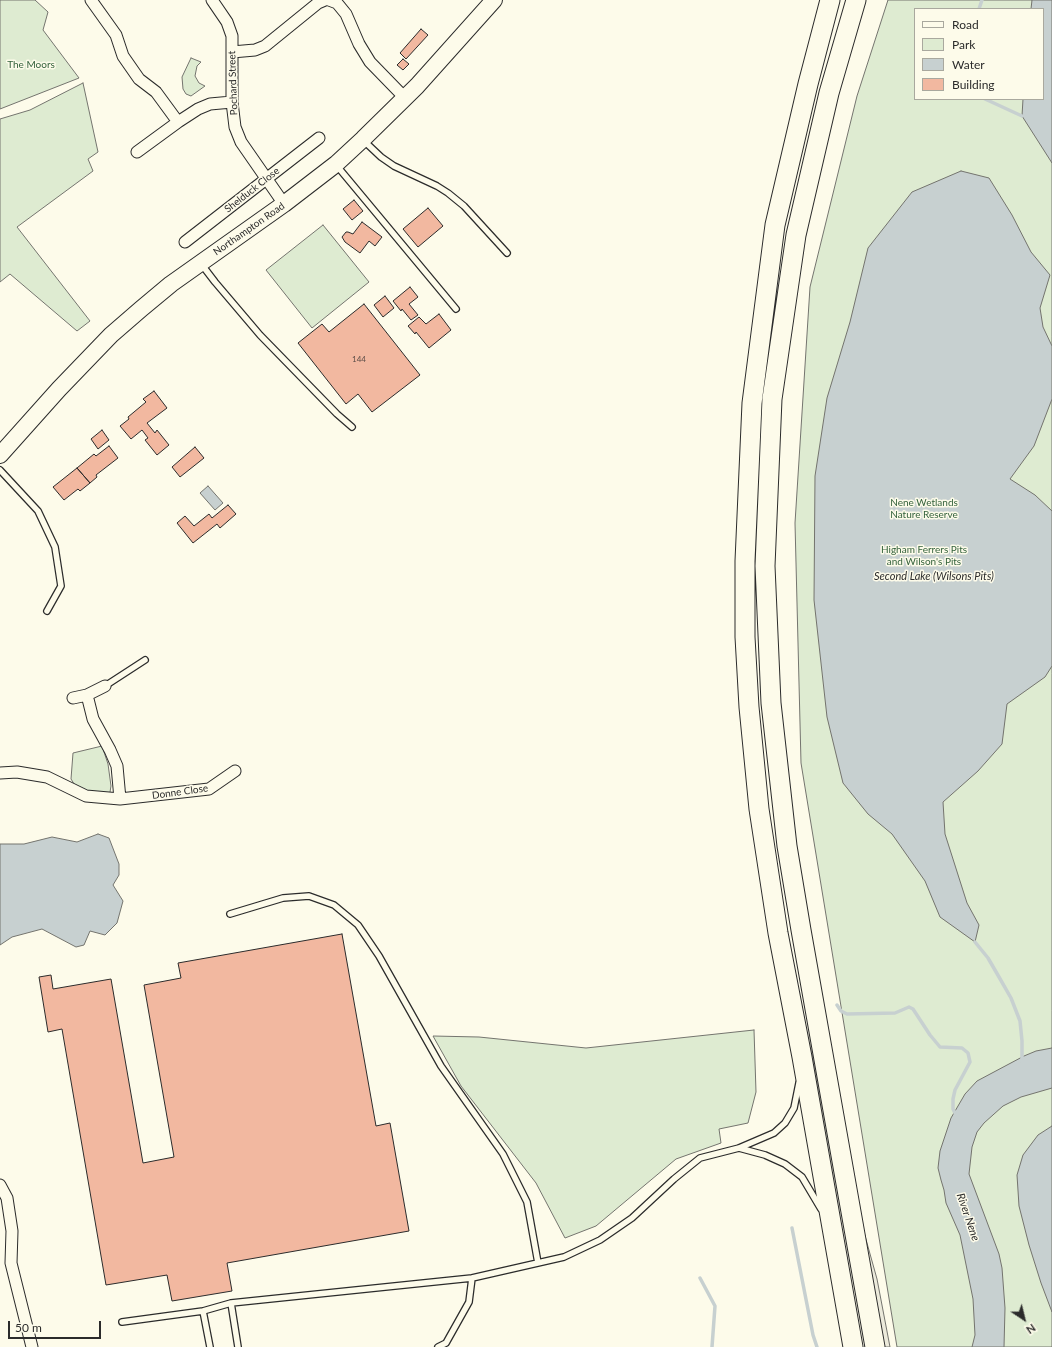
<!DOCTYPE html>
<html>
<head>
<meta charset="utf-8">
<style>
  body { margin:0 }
  #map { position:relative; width:1052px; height:1347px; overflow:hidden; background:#fdfbea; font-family:Lato,sans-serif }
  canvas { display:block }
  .legend { position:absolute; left:914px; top:8px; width:130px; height:92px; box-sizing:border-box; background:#fdfbea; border:1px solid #a9a89e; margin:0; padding:5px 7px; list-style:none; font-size:12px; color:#2b2b2b }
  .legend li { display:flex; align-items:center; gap:8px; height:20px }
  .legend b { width:20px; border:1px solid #a9a89e }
  .north { position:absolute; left:1004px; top:1299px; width:40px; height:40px; -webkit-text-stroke:3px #fdfbea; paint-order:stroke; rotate:145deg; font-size:11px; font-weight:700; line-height:16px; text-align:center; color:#2b2b2b }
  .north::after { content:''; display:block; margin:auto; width:14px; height:18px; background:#2b2b2b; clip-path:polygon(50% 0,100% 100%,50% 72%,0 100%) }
  .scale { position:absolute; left:8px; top:1321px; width:93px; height:18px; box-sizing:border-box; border:2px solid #2b2b2b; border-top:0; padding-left:5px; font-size:12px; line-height:14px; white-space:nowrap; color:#2b2b2b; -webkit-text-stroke:3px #fdfbea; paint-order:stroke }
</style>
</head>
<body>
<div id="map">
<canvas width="1052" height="1347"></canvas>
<ul class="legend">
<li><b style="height:5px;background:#fdfbea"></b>Road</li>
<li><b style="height:11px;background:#deebd1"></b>Park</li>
<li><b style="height:11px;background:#c7d0d0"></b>Water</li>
<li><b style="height:11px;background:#f2b8a0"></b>Building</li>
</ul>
<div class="north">N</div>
<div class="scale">50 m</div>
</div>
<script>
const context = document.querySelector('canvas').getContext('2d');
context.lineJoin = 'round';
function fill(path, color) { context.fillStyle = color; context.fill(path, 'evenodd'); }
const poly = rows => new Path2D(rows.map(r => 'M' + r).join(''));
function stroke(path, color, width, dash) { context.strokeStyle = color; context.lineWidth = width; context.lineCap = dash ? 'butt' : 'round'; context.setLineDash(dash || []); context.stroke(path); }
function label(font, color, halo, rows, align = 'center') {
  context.font = font + ' Lato,sans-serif'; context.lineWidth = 3; context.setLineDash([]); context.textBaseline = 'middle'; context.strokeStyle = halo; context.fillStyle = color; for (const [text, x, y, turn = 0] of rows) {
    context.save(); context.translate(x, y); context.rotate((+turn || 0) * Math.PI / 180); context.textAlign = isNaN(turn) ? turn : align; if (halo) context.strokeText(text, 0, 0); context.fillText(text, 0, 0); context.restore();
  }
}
const green = poly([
  [0,0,35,0,48,12,43,30,79,78,0,109,0,0],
  [888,0,1052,0,1052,1347,897,1347,801,763,795,523,810,287,857,96,888,0],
  [915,9,1043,9,1043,99,915,99,915,9],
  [191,58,201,62,197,66,195,76,199,83,205,86,191,96,186,94,183,89,182,77,191,58],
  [83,83,98,152,88,159,93,171,17,227,90,321,77,331,10,274,0,282,0,119,30,110,83,83],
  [323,225,369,282,312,328,266,270,323,225],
  [102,746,108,764,111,786,110,792,109,794,101,795,76,787,71,779,73,753,102,746],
  [754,1030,756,1092,748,1123,719,1129,721,1143,676,1159,596,1226,565,1238,536,1183,461,1086,433,1036,479,1037,586,1048,754,1030]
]);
fill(green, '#deebd1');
stroke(green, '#74746e', 1);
const parking = poly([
  [850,1182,877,1279,890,1347,879,1347,850,1182]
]);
fill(parking, '#eceadb');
stroke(parking, '#74746e', 1);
const water = poly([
  [1032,0,1052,0,1052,163,1022,116,1023,99,1043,99,1043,9,1031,9,1032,0],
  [961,171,989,178,1012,215,1031,252,1050,275,1040,308,1043,327,1052,346,1052,399,1034,446,1010,479,1035,495,1052,511,1052,666,1045,677,1007,704,1002,744,978,771,943,802,945,834,967,903,979,925,975,942,940,917,925,881,892,834,868,814,843,783,827,717,814,600,815,476,827,398,850,322,868,248,912,192,961,171],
  [208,486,223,503,215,510,200,493,208,486],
  [98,834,109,838,119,864,119,875,113,885,123,901,117,923,105,935,90,931,84,945,76,947,42,929,12,937,0,945,0,844,24,844,52,837,77,842,98,834],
  [1052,1048,1052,1088,1021,1097,1003,1106,984,1123,977,1132,972,1147,969,1174,999,1254,1002,1268,1005,1308,1004,1347,972,1347,975,1335,973,1299,960,1235,946,1203,944,1190,941,1180,938,1168,940,1151,951,1118,965,1094,977,1081,1024,1056,1036,1051,1052,1048],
  [1052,1126,1052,1312,1041,1283,1029,1245,1019,1206,1017,1175,1023,1155,1038,1135,1052,1126]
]);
fill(water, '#c7d0d0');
stroke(water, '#74746e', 1);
stroke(poly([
  [979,9,982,0],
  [985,99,1022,116],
  [975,942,988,958,999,977,1011,998,1020,1021,1022,1041,1022,1061],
  [837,1005,841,1011,847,1014,895,1013,909,1007,913,1009,930,1035,940,1047,962,1048,968,1053,970,1062,955,1090,953,1099,953,1109,956,1115],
  [792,1228,813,1335,817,1347],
  [700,1278,715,1306,712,1347]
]), '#c7d0d0', 3.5);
const building = poly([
  [421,29,428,35,406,59,400,53,421,29],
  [403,59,409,64,403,70,397,65,403,59],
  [354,200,363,211,352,220,343,209,354,200],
  [428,208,443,226,418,247,403,229,428,208],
  [362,222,382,237,375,246,369,241,360,253,345,242,342,237,346,232,348,232,353,234,362,222],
  [410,287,418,297,409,304,418,315,411,320,402,309,401,311,393,301,410,287],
  [385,296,394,308,383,317,374,305,385,296],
  [364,304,420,375,372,412,358,394,346,404,298,343,322,324,329,332,364,304],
  [439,314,451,330,429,348,416,332,415,334,408,326,419,317,426,324,439,314],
  [154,391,167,408,147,423,155,433,157,430,169,445,157,455,145,440,148,438,142,430,131,439,120,426,129,419,128,417,146,402,143,399,154,391],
  [102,430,109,440,98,449,91,439,102,430],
  [109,446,118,458,96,475,97,477,90,483,77,468,94,454,96,456,109,446],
  [195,447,204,458,180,477,172,467,195,447],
  [77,468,90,483,80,491,78,489,64,500,53,487,77,468],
  [228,505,236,514,220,528,217,524,193,543,177,523,185,516,194,526,209,514,212,518,228,505],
  [342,934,376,1126,390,1123,409,1231,227,1263,232,1291,172,1301,167,1275,106,1285,62,1029,48,1032,39,977,51,975,53,989,111,979,143,1163,174,1157,144,985,181,978,178,963,342,934]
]);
fill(building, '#f2b8a0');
stroke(building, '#2b2b2b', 1);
const service = poly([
  [363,140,381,157,394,166,437,186,448,193,464,206,507,253],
  [337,166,456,309],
  [202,265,215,282,260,335,337,414,352,427],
  [0,470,38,511,55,547,61,586,47,611],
  [105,686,145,660],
  [230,914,283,898,309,896,334,905,358,925,379,956,441,1066,503,1154,527,1202,538,1263],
  [739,1148,765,1155,785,1164,802,1177,821,1209],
  [231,1303,238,1347],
  [203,1311,210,1347],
  [122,1322,203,1311,231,1303,472,1278],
  [438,1347,446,1343,469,1302,472,1278,564,1257,600,1240,632,1218,674,1179,700,1158,739,1148,774,1133,785,1123,794,1108,799,1083]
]);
const minor = poly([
  [91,0,116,35,123,56,139,79,156,92,178,122],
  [212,0,227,22,232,36,232,102,235,127,241,142,284,204],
  [329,0,337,3,346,14,359,44,370,62,405,98],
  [232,52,255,50,265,46,318,3,325,0],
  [137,152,178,122,198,109,210,104,232,102],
  [185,242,319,138],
  [87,695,93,719,110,750,117,766,120,799],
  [73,698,87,695,105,686],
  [0,773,17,772,47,777,86,796,120,799,209,789,235,771],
  [0,1185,7,1198,12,1231,11,1263,32,1347]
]);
const secondary = poly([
  [0,455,59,389,111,335,141,309,171,284,284,204,336,164,363,139,417,86,494,0]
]);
const trunk = poly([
  [830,0,808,84,775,225,752,403,745,561,745,637,749,707,759,809,778,933,802,1057,853,1347],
  [856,0,829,93,796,235,772,399,765,566,771,703,787,846,801,930,875,1347]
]);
stroke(service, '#2b2b2b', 8);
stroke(minor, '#2b2b2b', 13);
stroke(secondary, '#2b2b2b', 18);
stroke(trunk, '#2b2b2b', 21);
stroke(service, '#fdfbea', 5.5);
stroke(minor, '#fdfbea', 11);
stroke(secondary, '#fdfbea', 16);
stroke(trunk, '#fdfbea', 19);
label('8px', '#5d4e48', null, [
  ["144",359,359]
]);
label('10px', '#34623c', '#fdfbea', [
  ["The Moors",31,65],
  ["Nene Wetlands",924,503],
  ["Nature Reserve",924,515],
  ["Higham Ferrers Pits",924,550],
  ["and Wilson's Pits",924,562]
]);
label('10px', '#2b2b2b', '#fdfbea', [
  ["Pochard Street",233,83,-92],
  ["Shelduck Close",252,190,-38],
  ["Northampton Road",249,229,-35],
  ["Donne Close",180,792,-8]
]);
label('italic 11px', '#2b2b2b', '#fdfbea', [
  ["Second Lake (Wilsons Pits)",934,576],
  ["River Nene",968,1217,71]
]);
</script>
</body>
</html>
